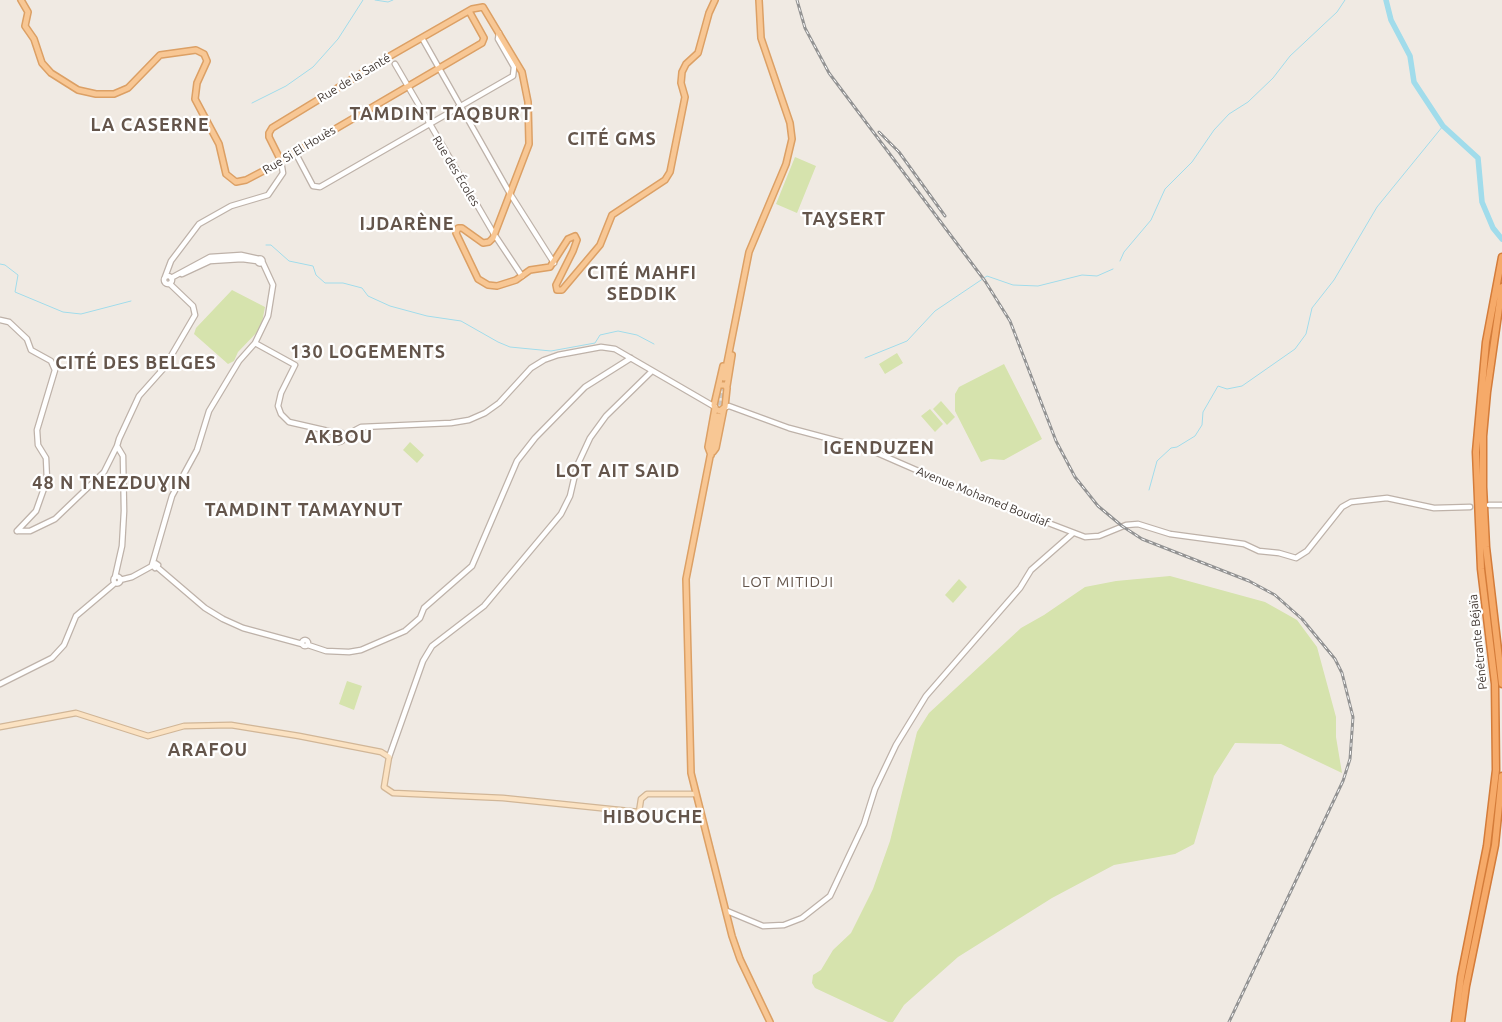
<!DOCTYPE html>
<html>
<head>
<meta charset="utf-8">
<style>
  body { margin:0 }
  canvas { display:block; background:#f0eae3 }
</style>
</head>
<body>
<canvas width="1502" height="1022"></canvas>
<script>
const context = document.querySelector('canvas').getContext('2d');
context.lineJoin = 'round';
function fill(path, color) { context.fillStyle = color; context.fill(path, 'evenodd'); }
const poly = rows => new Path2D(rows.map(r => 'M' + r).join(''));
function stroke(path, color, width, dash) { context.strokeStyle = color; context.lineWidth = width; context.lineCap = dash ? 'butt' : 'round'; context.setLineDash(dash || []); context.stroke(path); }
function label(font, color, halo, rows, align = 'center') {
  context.font = font + ' Ubuntu,sans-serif'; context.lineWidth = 4.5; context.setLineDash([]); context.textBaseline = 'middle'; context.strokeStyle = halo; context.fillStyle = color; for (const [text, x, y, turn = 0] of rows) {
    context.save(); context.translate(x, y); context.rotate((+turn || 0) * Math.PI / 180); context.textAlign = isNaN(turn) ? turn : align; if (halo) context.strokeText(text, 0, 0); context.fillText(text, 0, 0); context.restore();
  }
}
fill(poly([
  [795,157,816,166,797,213,776,204],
  [232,290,265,307,261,328,238,352,234,361,228,364,194,334,196,328],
  [897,353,903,363,885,374,879,364],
  [1004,364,1042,439,1004,460,990,459,981,462,955,411,955,394,959,387],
  [941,401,955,417,947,425,933,409],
  [930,409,943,424,935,432,921,416],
  [410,442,424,455,417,463,403,450],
  [1170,576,1265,602,1297,620,1317,647,1336,717,1336,737,1342,773,1281,744,1235,743,1214,776,1194,844,1175,854,1114,865,1052,898,958,957,904,1005,893,1022,888,1022,815,988,812,983,813,975,821,970,833,950,851,933,873,889,890,841,917,732,929,713,1021,628,1044,615,1085,587,1116,581],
  [959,579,967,587,953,603,945,595],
  [347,681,362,686,354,710,339,704]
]), '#d6e3ad');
stroke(poly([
  [375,0,388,2,393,0],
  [252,103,286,86,313,67,338,39,363,0],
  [266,245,271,245,289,261,313,266,316,275,325,283,343,283,362,288,368,296,390,306,427,316,461,321,498,342,510,347,551,351,595,343,600,335,618,331,637,335,654,344],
  [1120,261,1124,252,1151,220,1165,189,1192,162,1214,130,1229,114,1248,102,1273,78,1290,56,1337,12,1345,0],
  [0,264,5,265,18,275,15,292,63,312,81,314,131,301],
  [865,358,907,341,935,311,987,276,1013,285,1038,286,1082,275,1097,276,1113,269],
  [1149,490,1157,461,1171,448,1177,447,1195,436,1202,425,1203,412,1218,386,1227,389,1242,386,1295,349,1306,334,1312,308,1334,280,1377,207,1443,126]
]), '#a1dceb', 1);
stroke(poly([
  [1386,0,1391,20,1410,56,1414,82,1443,126,1478,158,1482,202,1493,228,1502,239]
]), '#a1dceb', 5.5);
stroke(poly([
  [719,413,724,378]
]), '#cdc7c0', 5, [5, 2.5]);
const tertiary = poly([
  [422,38,509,192,554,263],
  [395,64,494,234,522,276],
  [295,152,313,186,320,187,513,76,514,67,498,39,499,33],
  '257.5 261a2.5 2.5 0 1 1 5 0a2.5 2.5 0 1 1-5 0Z',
  [182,274,210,261,242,259,257,261],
  '164 280a4 4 0 1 1 8 0a4 4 0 1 1-8 0Z',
  [165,277,171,261,199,224,231,206,268,195,283,173,281,161],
  [171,278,210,257,241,255,259,259],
  [0,320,9,322,27,339,31,350,51,361,55,370,37,430,38,445,46,458,47,480,36,511,17,531],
  [255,343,295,365,281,393,278,406,281,414,289,422,337,433],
  [724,408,729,406,789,428,868,449,962,490,1085,537,1099,536,1126,525,1138,524,1170,534,1244,544,1259,551,1279,553,1296,558,1307,551,1342,507,1351,502,1387,498,1434,508,1470,507],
  '334 437a5 5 0 1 1 10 0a5 5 0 1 1-10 0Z',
  [344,436,361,427,451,423,469,420,485,413,499,403,531,368,544,360,558,355,601,347,615,349,715,407],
  [1489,505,1502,505],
  [17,531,30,531,55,519,104,472,117,446],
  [155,563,158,565,155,568,152,565,172,496,197,450,209,411,239,361,255,343,268,316,273,285,262,261],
  [157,567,205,608,223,619,243,628,302,644],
  '113.5 580a3.5 3.5 0 1 1 7 0a3.5 3.5 0 1 1-7 0Z',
  [115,577,122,546,124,511,123,456,117,446,119,439,139,396,164,368,195,315,193,306,170,284],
  [120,580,132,577,152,566],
  '302 643a3 3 0 1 1 6 0a3 3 0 1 1-6 0Z',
  [308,645,326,651,349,652,361,650,405,631,420,618,424,608,472,566,517,461,535,438,585,387,631,358],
  [0,684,52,658,64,645,76,616,115,583],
  [389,757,423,661,432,646,484,606,561,514,570,496,577,466,590,438,606,416,652,371],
  [727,911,763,926,784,925,802,918,830,896,864,824,875,789,896,745,926,696,1020,588,1031,570,1072,534]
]);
const secondary = poly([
  [0,727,76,713,148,736,184,726,231,725,299,736,381,752,389,757,384,787,393,793,503,798,639,812,641,799,647,794,696,794]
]);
const primary = poly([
  [21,0,28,12,25,26,34,39,42,63,51,73,78,90,96,94,114,94,128,88,160,55,196,50,204,54,207,61,197,83,195,99,219,144,226,174,236,182,246,180,267,169,482,43,484,38,469,11],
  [281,161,269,137,269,133,272,128,390,56,472,9,483,7,522,72,528,102,529,144,493,238,489,242,483,243,462,228,458,228,456,233,478,279,488,285,497,286,516,280,530,270,550,267,568,239,575,236,577,240,573,251,556,285,557,290,562,290,600,245,612,215,665,180,670,172,685,97,681,83,682,72,686,64,698,53,709,13,715,0],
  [724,378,749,252,786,164,792,139,790,123,761,38,759,0],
  [720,385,725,385,727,388,725,407,720,411,715,409,714,405,723,366],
  [727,386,732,355],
  [718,416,686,579,691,773,732,936,740,959,770,1022],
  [713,452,716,448,724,408],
  [711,455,708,447,715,408]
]);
const motorway = poly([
  [1502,287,1487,392,1483,436,1483,487,1486,547,1502,684],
  [1455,1022,1461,977,1487,846,1496,770,1495,684,1481,569,1476,452,1486,342,1502,257],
  [1461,1022,1466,986,1495,845,1502,776]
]);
stroke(tertiary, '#beb2a9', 7);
stroke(secondary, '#d1b697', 7);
stroke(primary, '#dca065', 8);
stroke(motorway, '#d47c3a', 9);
stroke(tertiary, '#fff', 4.5);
stroke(secondary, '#fbe2c2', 4.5);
stroke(primary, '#f8c794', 5);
stroke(motorway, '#f6aa69', 6);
const rail = poly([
  [797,0,805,28,829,73,985,281,1010,321,1056,441,1075,477,1098,506,1122,526,1142,539,1249,581,1275,595,1302,619,1335,659,1342,673,1353,717,1350,759,1343,781,1229,1022],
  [879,132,899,152,945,216]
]);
stroke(rail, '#939393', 3);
stroke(rail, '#fff', 1, [4]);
label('12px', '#423934', '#fff', [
  ["Rue de la Santé",354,78,-31],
  ["Rue Si El Houès",299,150,-31],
  ["Rue des Écoles",456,171,59],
  ["Avenue Mohamed Boudiaf",983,497,22],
  ["Pénétrante Béjaïa",1478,642,-96]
]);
context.letterSpacing = '1px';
label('15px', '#64554b', '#fff', [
  ["LOT MITIDJI",788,582]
]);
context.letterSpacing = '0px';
context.letterSpacing = '1px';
label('bold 18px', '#64554b', '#fff', [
  ["TAMDINT TAQBURT",441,114],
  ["LA CASERNE",150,125],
  ["CITÉ GMS",612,139],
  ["TAƔSERT",844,219],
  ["IJDARÈNE",407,224],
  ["CITÉ MAHFI",642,273],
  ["SEDDIK",642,294],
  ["130 LOGEMENTS",368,352],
  ["CITÉ DES BELGES",136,363],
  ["AKBOU",339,437],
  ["IGENDUZEN",879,448],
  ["LOT AIT SAID",618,471],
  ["48 N TNEZDUƔIN",112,483],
  ["TAMDINT TAMAYNUT",304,510],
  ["ARAFOU",208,750],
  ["HIBOUCHE",653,817]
]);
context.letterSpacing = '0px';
</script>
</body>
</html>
